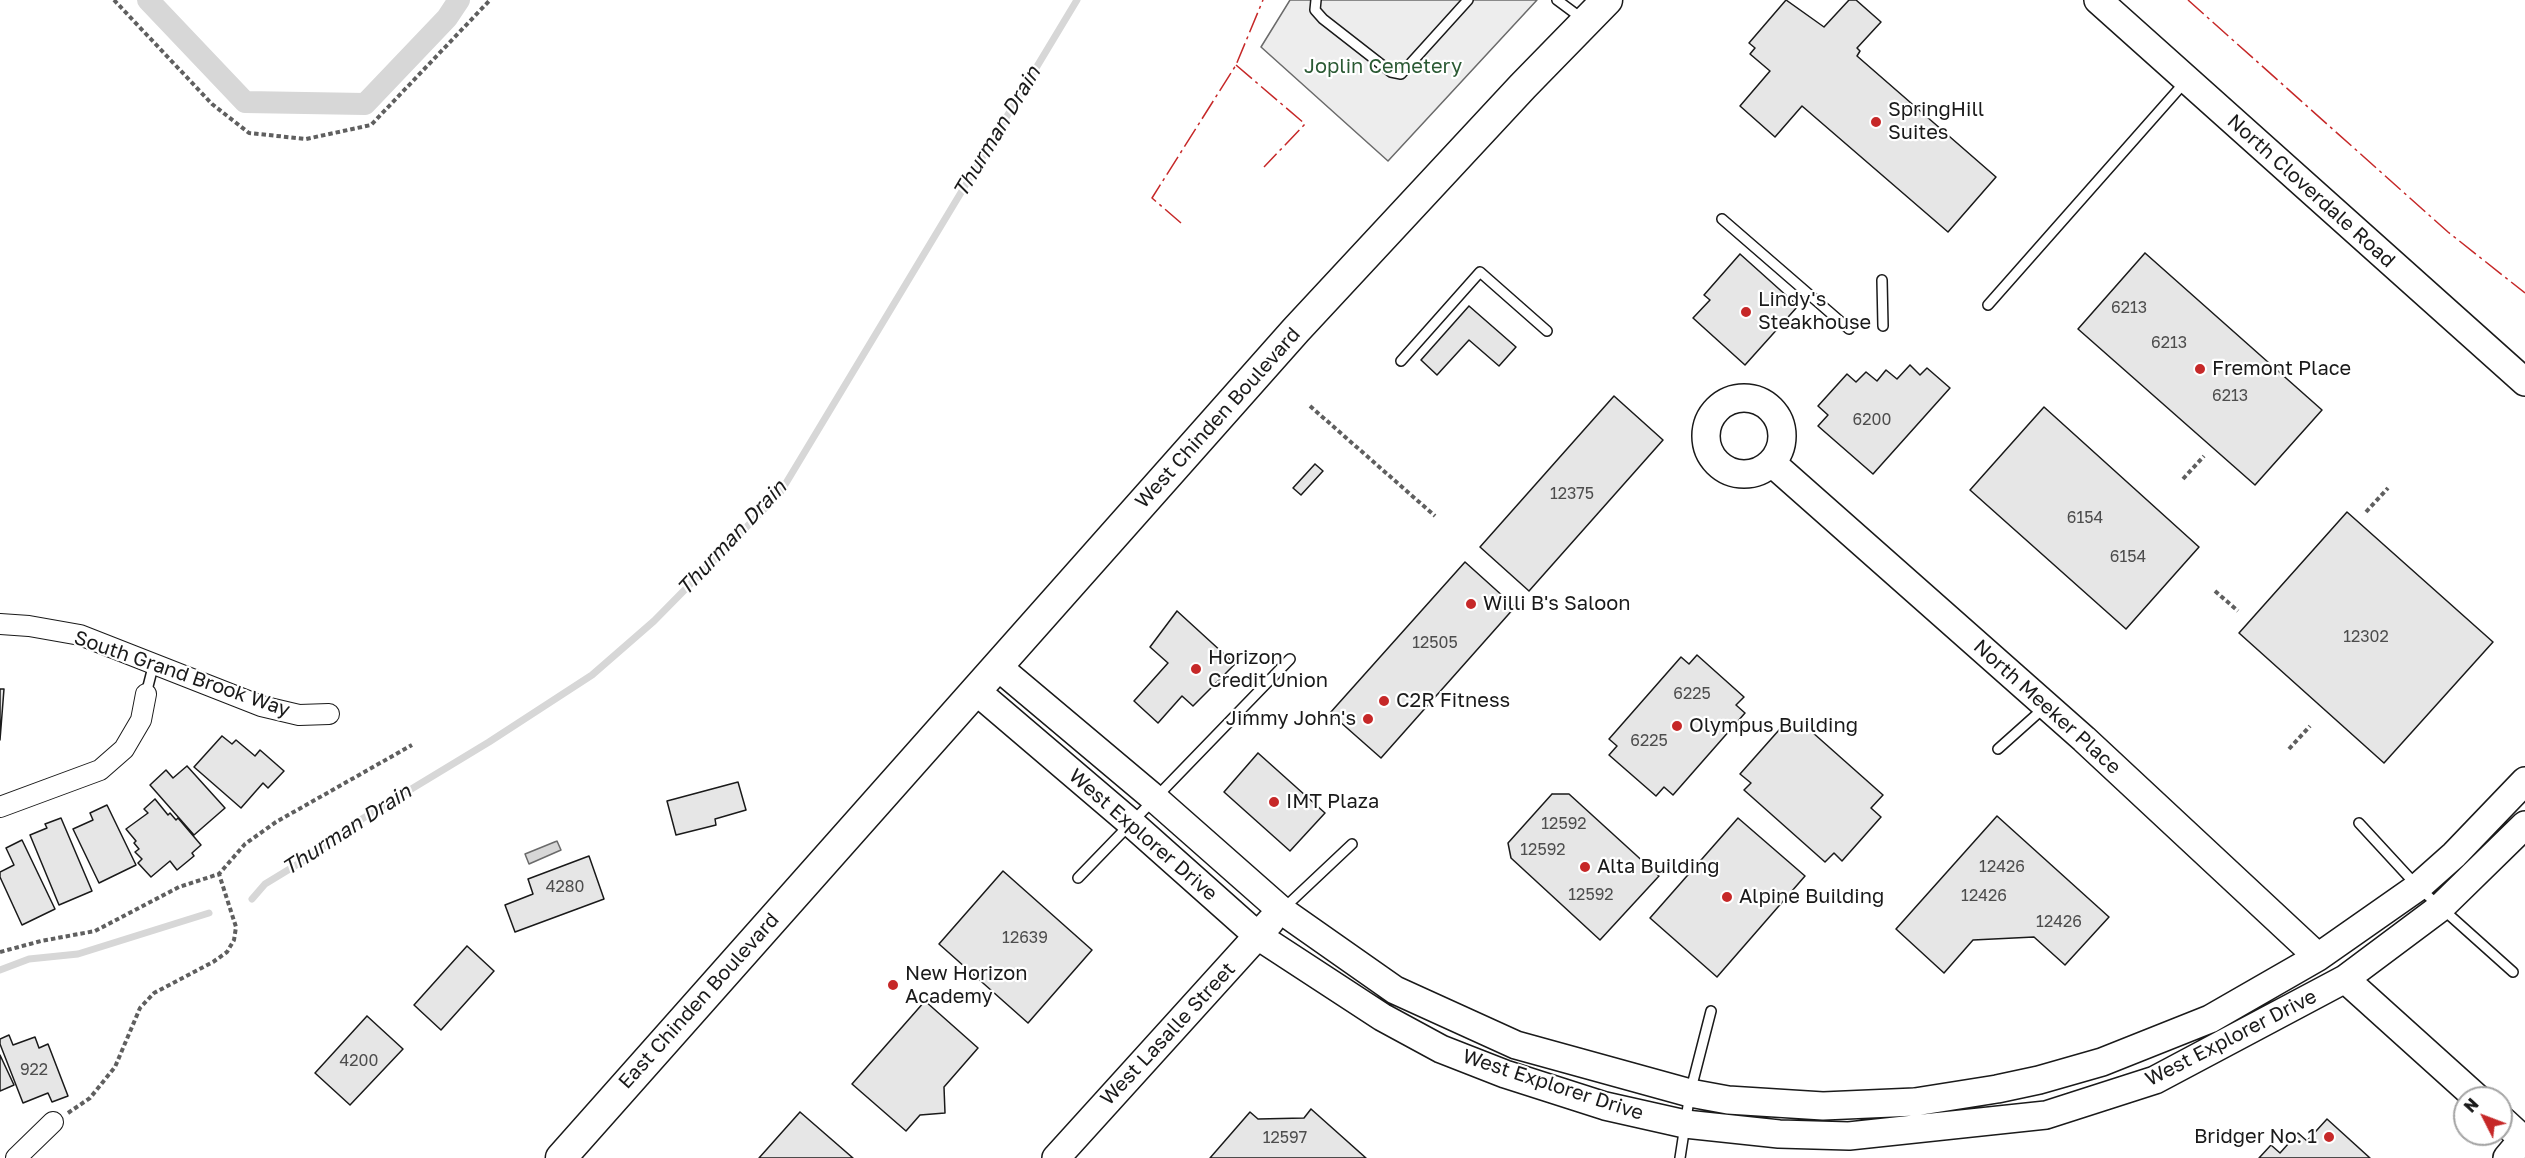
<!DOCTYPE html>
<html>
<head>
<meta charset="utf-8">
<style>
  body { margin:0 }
  #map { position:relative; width:2525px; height:1158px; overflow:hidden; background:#fff; font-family:"Golos Text",sans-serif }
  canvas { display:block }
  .north { position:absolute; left:2453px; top:1086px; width:60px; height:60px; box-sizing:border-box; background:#fff; border:2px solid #a3a3a3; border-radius:50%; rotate:312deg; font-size:16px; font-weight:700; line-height:24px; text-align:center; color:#1a1a1a }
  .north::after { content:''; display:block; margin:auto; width:21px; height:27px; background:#c62828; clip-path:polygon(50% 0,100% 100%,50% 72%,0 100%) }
</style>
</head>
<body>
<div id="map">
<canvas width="2525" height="1158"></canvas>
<div class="north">N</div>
</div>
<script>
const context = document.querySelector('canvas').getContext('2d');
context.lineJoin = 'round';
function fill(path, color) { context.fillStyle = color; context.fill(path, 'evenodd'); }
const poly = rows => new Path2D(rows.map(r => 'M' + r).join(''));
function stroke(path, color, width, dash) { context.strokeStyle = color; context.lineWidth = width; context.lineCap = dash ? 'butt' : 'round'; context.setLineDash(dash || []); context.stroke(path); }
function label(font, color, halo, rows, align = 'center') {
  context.font = font + ' "Golos Text",sans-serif'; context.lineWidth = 4.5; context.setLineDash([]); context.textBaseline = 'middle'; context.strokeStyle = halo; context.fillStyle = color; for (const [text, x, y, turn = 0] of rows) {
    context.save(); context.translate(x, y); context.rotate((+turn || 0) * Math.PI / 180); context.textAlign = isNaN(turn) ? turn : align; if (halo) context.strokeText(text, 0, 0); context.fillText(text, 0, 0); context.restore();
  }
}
const built = poly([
  [1290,0,1537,0,1388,161,1261,47,1290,0]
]);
fill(built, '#ededed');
stroke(built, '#6a6a6a', 1.5);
const water = poly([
  [557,841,561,850,529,864,525,854,557,841]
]);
fill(water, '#d7d7d7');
stroke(water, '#6a6a6a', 1.5);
stroke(poly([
  [252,899,265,884,311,856,347,828,489,742,592,675,654,621,780,493,1077,0],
  [0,970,29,959,78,954,209,913]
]), '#d7d7d7', 7);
stroke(poly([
  [148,0,245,102,365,104,447,18,459,0]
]), '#d7d7d7', 22);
const building = poly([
  [1786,0,1824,27,1849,0,1856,0,1881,22,1857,48,1860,51,1857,56,1996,177,1948,232,1802,106,1775,137,1740,106,1770,71,1750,54,1755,48,1749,43,1786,0],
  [2145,253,2322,410,2255,485,2078,329,2145,253],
  [1740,254,1798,306,1745,365,1693,318,1710,300,1704,295,1740,254],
  [1469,306,1516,347,1499,366,1469,340,1437,375,1421,360,1469,306],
  [1910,365,1920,375,1927,368,1950,388,1873,474,1818,426,1828,415,1818,406,1847,374,1856,382,1866,372,1877,381,1886,370,1897,379,1910,365],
  [1614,396,1663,440,1529,591,1480,547,1614,396],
  [2044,407,2199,547,2126,629,1970,490,2044,407],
  [1315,464,1323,471,1301,495,1293,488,1315,464],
  [2347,512,2493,642,2384,763,2239,633,2347,512],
  [1465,562,1515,607,1381,758,1330,713,1465,562],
  [1177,611,1235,664,1193,706,1182,696,1158,723,1134,701,1168,663,1150,647,1177,611],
  [1697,655,1744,697,1736,705,1745,713,1673,795,1664,787,1656,796,1609,755,1617,746,1609,739,1681,657,1689,664,1697,655],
  [0,689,4,689,0,740,0,689],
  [1787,721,1797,731,1803,724,1883,795,1871,808,1881,817,1842,861,1834,853,1825,862,1744,790,1751,783,1740,774,1787,721],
  [222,736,232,744,236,740,255,756,260,750,284,771,268,788,263,783,241,808,194,767,222,736],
  [1258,753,1325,813,1290,851,1224,792,1258,753],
  [187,766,225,808,194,835,150,785,166,770,173,778,187,766],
  [738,782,746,810,715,819,716,825,676,835,667,801,738,782],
  [1552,794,1569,794,1659,876,1600,940,1511,858,1508,843,1552,794],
  [155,799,168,815,170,813,176,820,178,818,201,845,192,853,194,856,177,870,170,861,151,877,138,863,142,859,135,852,139,849,134,843,136,841,126,829,148,813,144,809,155,799],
  [107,805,136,865,99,883,73,829,93,820,90,813,107,805],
  [1997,816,2109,917,2065,965,2034,937,1973,940,1944,973,1896,929,1997,816],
  [61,818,92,891,59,905,30,835,47,828,45,824,61,818],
  [1738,818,1805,876,1717,977,1650,918,1738,818],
  [22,840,55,909,22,925,0,877,0,872,14,865,6,848,22,840],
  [589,856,604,899,515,932,505,905,533,894,528,879,589,856],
  [1003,871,1092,950,1028,1023,939,944,1003,871],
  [467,946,494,971,441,1030,414,1005,467,946],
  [925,1001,978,1048,944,1087,945,1113,920,1115,906,1131,852,1084,925,1001],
  [367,1016,403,1049,350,1105,315,1073,367,1016],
  [9,1035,13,1045,35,1037,39,1048,48,1044,68,1096,52,1102,48,1093,23,1103,0,1044,0,1039,9,1035],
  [0,1055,14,1085,0,1091,0,1055],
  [1311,1109,1366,1158,1210,1158,1250,1112,1258,1119,1304,1118,1311,1109],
  [800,1112,853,1158,759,1158,800,1112],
  [2327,1119,2370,1158,2259,1158,2271,1145,2280,1153,2298,1133,2307,1141,2327,1119]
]);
fill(building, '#e6e6e6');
stroke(building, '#1a1a1a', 1.5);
const lane = poly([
  [1316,0,1315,10,1323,19,1391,72,1401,74,1468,0],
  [1557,0,1584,20],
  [1722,219,1849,329],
  [1882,280,1883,326],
  [1988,305,2185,82],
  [1401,361,1480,272,1547,331],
  [146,694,154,663],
  [1998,749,2045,707],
  [2359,823,2418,887,2513,972],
  [1078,878,1290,659],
  [1283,909,1352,844],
  [1680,1158,1690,1093,1711,1011]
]);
const street = poly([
  [0,624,29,626,80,635,261,706,299,715,329,714],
  [0,807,100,770,124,749,141,720,146,694],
  [16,1158,53,1122]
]);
const secondary = poly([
  [2098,0,2525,382],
  '1706 436a38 38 0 1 1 76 0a38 38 0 1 1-76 0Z',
  [1772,463,2084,739,2318,957],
  [997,666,1154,798,1281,910,1395,990,1516,1045,1690,1093,1728,1100,1823,1106,1915,1102,1997,1089,2039,1080,2102,1062,2210,1019,2318,957,2418,887,2454,855,2525,781],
  [975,690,1131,823,1258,936,1382,1017,1441,1049,1505,1074,1605,1106,1685,1124,1779,1134,1849,1136,2046,1115,2155,1080,2345,979,2440,908,2525,825],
  [2345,979,2477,1098],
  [2501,1119,2525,1141],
  [1056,1158,1270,922],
  [2507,1158,2523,1139]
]);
const primary = poly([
  [561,1158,1296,330,1523,86,1607,0]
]);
stroke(lane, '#1a1a1a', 12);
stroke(street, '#1a1a1a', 22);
stroke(secondary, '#1a1a1a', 30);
stroke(primary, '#1a1a1a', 33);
stroke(poly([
  [114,0,212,104,249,133,306,139,371,125,490,0],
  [1310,406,1435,516],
  [2183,479,2204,456],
  [2366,512,2388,488],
  [2215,591,2238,611],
  [2289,749,2310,726],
  [0,952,41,941,95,931,179,887,219,874,245,844,276,822,412,745],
  [68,1113,90,1098,115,1067,140,1008,154,993,213,962,227,952,234,940,236,927,219,874]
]), '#5f5f5f', 4, [4.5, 3]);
stroke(lane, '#fff', 9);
stroke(street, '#fff', 20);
stroke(secondary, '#fff', 27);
stroke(primary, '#fff', 30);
stroke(poly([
  [2188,0,2448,232,2525,293],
  [1236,65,1305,124,1264,167],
  [1181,223,1152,198,1236,65,1263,0]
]), '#c62828', 1.5, [21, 4.5, 3, 4.5]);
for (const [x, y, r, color] of [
  [1876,122,6,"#c62828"],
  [1746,312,6,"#c62828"],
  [2200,369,6,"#c62828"],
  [1471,604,6,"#c62828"],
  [1196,669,6,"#c62828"],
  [1384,701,6,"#c62828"],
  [1368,719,6,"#c62828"],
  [1677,726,6,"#c62828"],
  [1274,802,6,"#c62828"],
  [1585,867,6,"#c62828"],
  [1727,897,6,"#c62828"],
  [893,985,6,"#c62828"],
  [2329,1137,6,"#c62828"]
]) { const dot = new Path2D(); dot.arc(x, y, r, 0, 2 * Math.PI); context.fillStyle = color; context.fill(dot); stroke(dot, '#fff', 2); }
label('16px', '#4d4d4d', null, [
  ["6213",2129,308],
  ["6213",2169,343],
  ["6213",2230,396],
  ["6200",1872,420],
  ["12375",1572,494],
  ["6154",2085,518],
  ["6154",2128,557],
  ["12302",2366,637],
  ["12505",1435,643],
  ["6225",1692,694],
  ["6225",1649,741],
  ["12592",1564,824],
  ["12592",1543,850],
  ["12426",2002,867],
  ["4280",565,887],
  ["12592",1591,895],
  ["12426",1984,896],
  ["12426",2059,922],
  ["12639",1025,938],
  ["4200",359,1061],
  ["922",34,1070],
  ["12597",1285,1138]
]);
label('20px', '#2b5a34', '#fff', [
  ["Joplin Cemetery",1383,67]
]);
label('20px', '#1a1a1a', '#fff', [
  ["SpringHill",1888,110],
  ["Suites",1888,133],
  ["Lindy's",1758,300],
  ["Steakhouse",1758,323],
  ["Fremont Place",2212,369],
  ["Willi B's Saloon",1483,604],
  ["Horizon",1208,658],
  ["Credit Union",1208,681],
  ["C2R Fitness",1396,701],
  ["Jimmy John's",1356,719,"right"],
  ["Olympus Building",1689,726],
  ["IMT Plaza",1286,802],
  ["Alta Building",1597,867],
  ["Alpine Building",1739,897],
  ["New Horizon",905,974],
  ["Academy",905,997],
  ["Bridger No. 1",2317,1137,"right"]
], 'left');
label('20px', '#1a1a1a', '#fff', [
  ["North Cloverdale Road",2311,191,42],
  ["West Chinden Boulevard",1218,418,-48],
  ["South Grand Brook Way",182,674,19],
  ["North Meeker Place",2047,707,42],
  ["West Explorer Drive",1143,835,41],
  ["East Chinden Boulevard",699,1001,-48],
  ["West Lasalle Street",1168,1034,-47],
  ["West Explorer Drive",2231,1038,-27],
  ["West Explorer Drive",1553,1085,18]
]);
label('italic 21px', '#1a1a1a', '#fff', [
  ["Thurman Drain",997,132,-59],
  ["Thurman Drain",732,538,-47],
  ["Thurman Drain",347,830,-33]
]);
</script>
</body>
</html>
